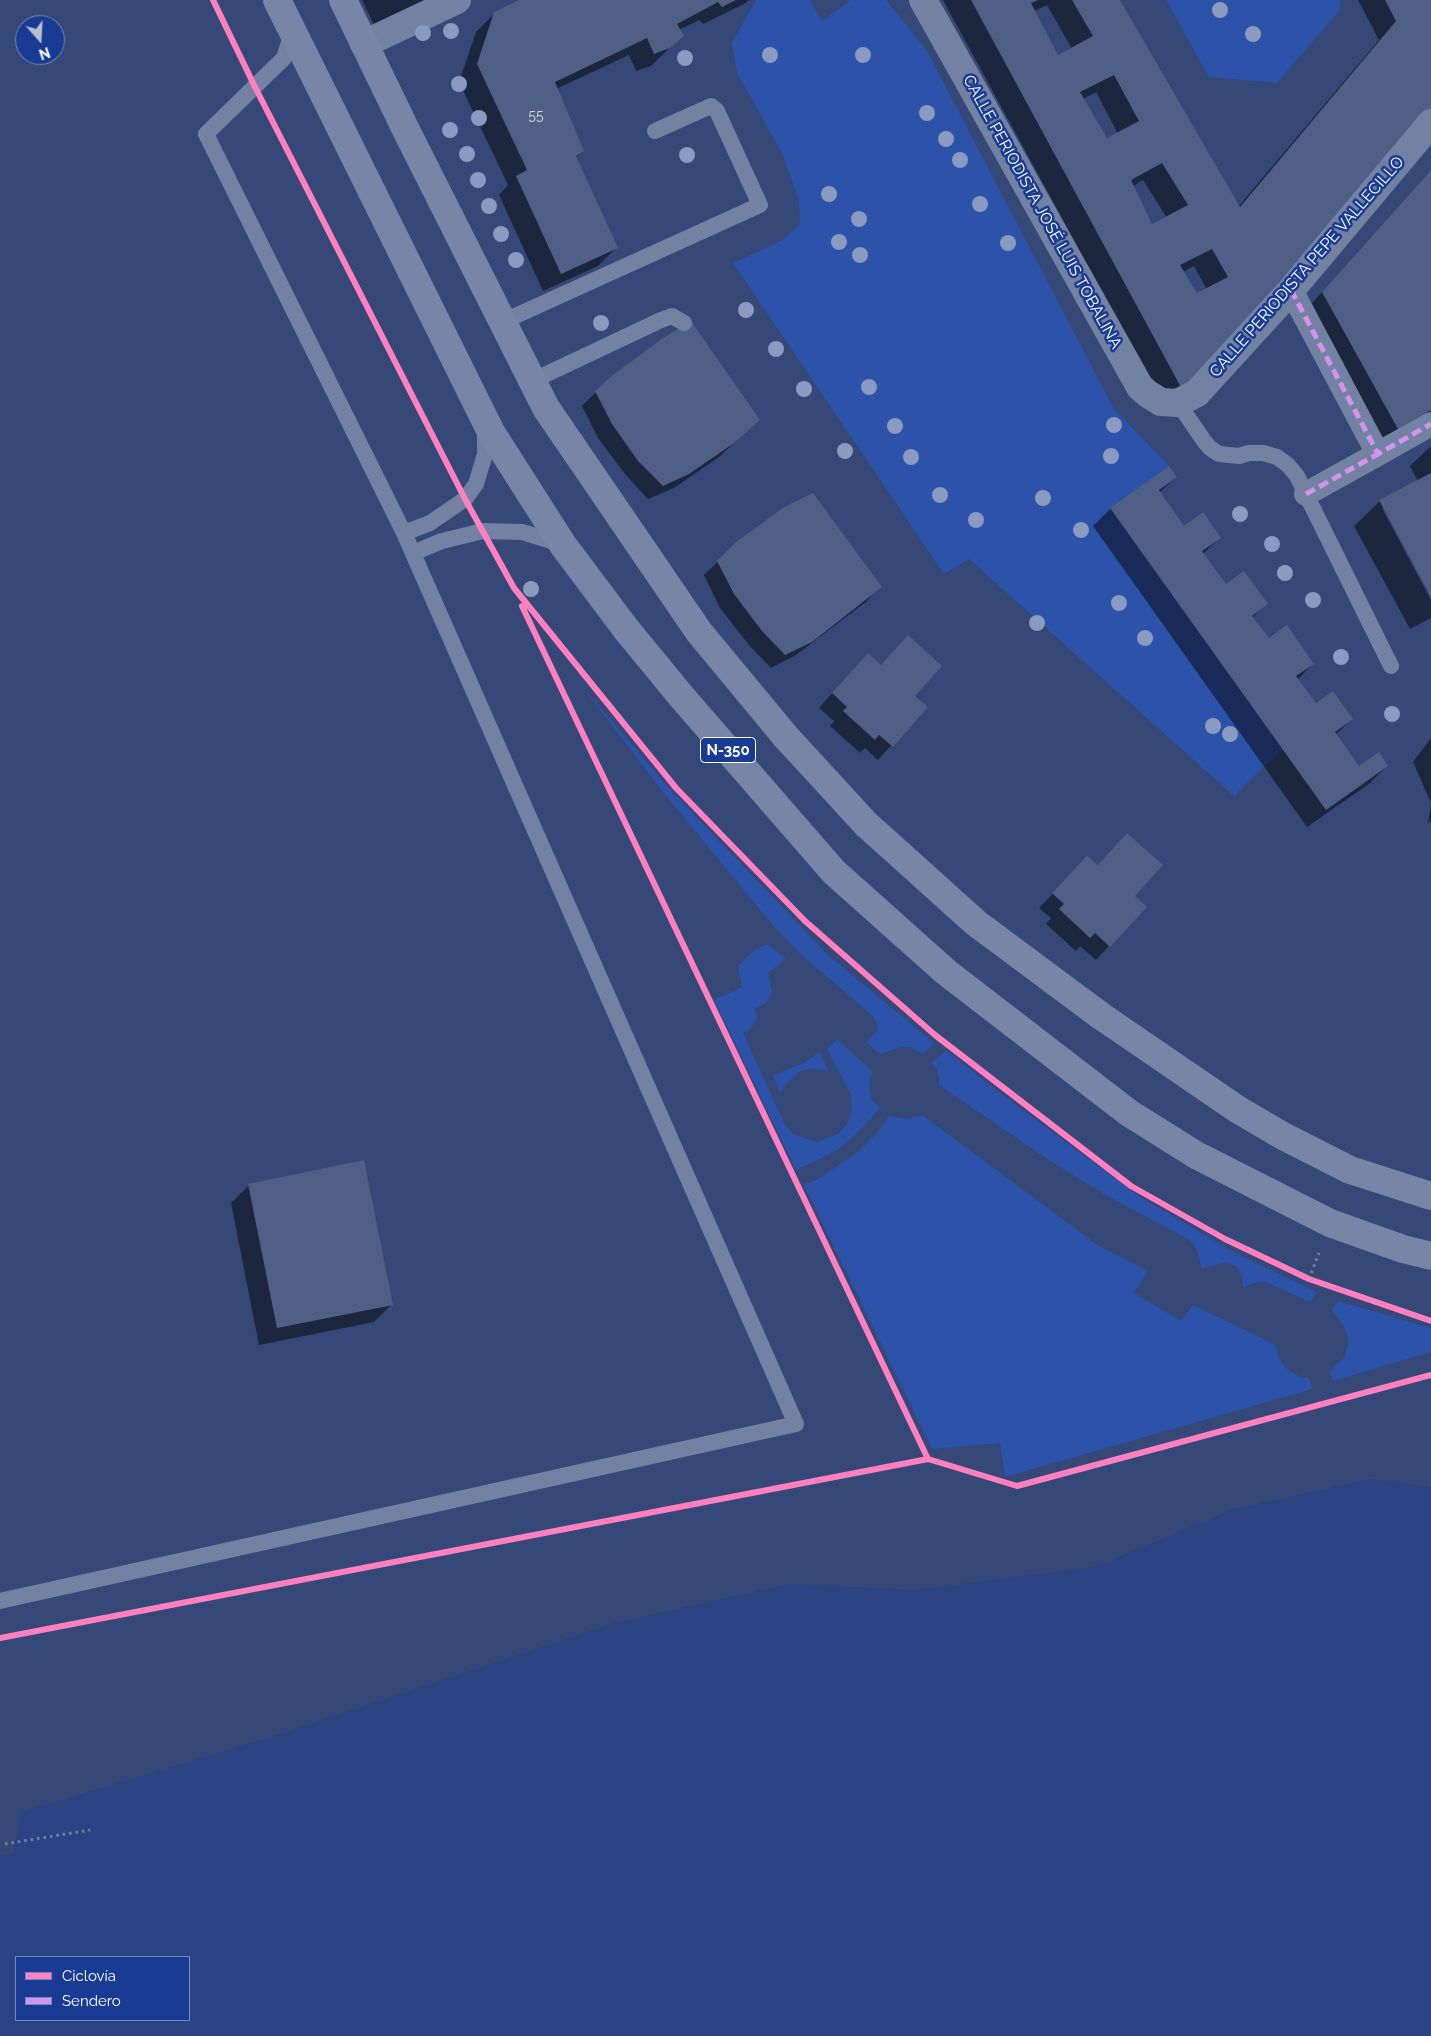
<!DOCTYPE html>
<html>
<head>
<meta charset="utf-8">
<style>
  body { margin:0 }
  #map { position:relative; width:1431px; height:2036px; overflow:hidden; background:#354877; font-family:Raleway,sans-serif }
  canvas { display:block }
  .legend { position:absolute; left:15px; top:1956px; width:175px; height:65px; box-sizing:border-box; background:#193b93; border:1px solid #7589be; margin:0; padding:6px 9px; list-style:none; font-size:15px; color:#fff }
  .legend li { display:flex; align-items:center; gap:10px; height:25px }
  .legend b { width:25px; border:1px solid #7589be }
  .north { position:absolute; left:15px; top:15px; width:50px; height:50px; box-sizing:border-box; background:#193b93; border:1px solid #7589be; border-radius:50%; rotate:161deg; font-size:14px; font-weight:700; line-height:20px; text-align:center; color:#fff }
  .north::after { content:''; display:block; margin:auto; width:18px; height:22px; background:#b8bfcf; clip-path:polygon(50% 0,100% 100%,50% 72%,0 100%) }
</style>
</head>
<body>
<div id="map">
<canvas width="1431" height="2036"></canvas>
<ul class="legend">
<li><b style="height:6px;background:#ff80c0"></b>Ciclovía</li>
<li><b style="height:6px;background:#d193ec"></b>Sendero</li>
</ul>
<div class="north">N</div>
</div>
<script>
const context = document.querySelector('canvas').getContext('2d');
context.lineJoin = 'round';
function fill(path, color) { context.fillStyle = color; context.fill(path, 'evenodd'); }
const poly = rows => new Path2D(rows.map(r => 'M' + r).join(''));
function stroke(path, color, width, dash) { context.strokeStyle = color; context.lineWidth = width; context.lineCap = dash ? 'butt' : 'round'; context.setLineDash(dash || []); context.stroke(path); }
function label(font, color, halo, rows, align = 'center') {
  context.font = font + ' Raleway,sans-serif'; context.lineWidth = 5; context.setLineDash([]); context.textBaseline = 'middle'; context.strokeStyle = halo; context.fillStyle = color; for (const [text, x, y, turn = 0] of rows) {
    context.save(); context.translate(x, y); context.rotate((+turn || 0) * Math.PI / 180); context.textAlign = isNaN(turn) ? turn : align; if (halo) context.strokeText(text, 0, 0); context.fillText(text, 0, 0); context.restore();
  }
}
fill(poly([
  [756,0,810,0,822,21,851,0,886,0,927,51,1114,409,1169,466,1110,508,1282,749,1234,796,969,559,944,574,733,263,783,240,800,224,799,201,783,155,737,73,732,43],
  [1166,0,1340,0,1340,10,1277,83,1209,77],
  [577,680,666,785,828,955,934,1043,923,1054,910,1047,900,1047,880,1054,866,1042,877,1031,877,1023,871,1014,803,956,776,929,663,792],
  [767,944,786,959,768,973,772,993,767,1002,755,1009,757,1019,750,1029,743,1033,785,1125,793,1134,817,1142,838,1134,847,1124,852,1109,851,1095,827,1049,837,1039,873,1072,870,1078,869,1090,872,1099,880,1108,866,1124,843,1146,826,1156,796,1170,714,1000,742,987,738,966,756,949],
  [946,1050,992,1087,1140,1197,1236,1253,1317,1292,1310,1302,1266,1282,1253,1283,1244,1288,1241,1274,1237,1267,1231,1264,1222,1263,1202,1269,1197,1250,1191,1241,1104,1194,1050,1161,939,1085,939,1079,937,1068,931,1063],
  [819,1052,828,1070,809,1069,799,1072,785,1085,780,1093,773,1075,802,1064],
  [922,1115,1099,1246,1148,1271,1134,1293,1181,1321,1193,1305,1276,1345,1277,1354,1284,1366,1291,1372,1303,1378,1308,1377,1313,1389,1005,1477,1000,1443,932,1449,804,1185,818,1179,859,1151,879,1131,889,1116,907,1119],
  [1338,1301,1431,1328,1431,1352,1333,1381,1330,1371,1344,1358,1348,1346,1348,1337,1344,1326,1332,1310]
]), '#2d52a9');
fill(poly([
  [1370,1479,1431,1487,1431,2036,0,2036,0,1856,13,1853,22,1812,284,1733,615,1623,789,1584,916,1590,1095,1567,1234,1509],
  [16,1957,189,1957,189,2020,16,2020]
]), '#2c4384');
fill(poly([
  [362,0,435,0,374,25],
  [522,0,749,0,744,4,703,24,699,20,679,30,682,36,651,66,636,71,629,55,556,89,583,151,575,158,616,248,598,266,543,291,499,195,508,185,459,82,476,32,495,13],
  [943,0,1119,0,1238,207,1379,40,1358,0,1431,0,1431,107,1165,407],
  [1047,5,1072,49,1057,57,1034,11],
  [1096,92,1118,134,1107,140,1083,99],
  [1143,180,1167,218,1152,226,1133,186],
  [1194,266,1207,290,1197,295,1183,272],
  [1431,170,1431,417,1380,446,1305,311],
  [596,392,745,433,719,457,674,488,648,499,625,474,598,438,582,406],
  [1431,446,1431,595,1385,508,1382,508,1431,600,1431,618,1410,629,1354,526,1380,501,1418,481,1410,466],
  [1176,477,1159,493,1184,528,1219,538,1203,554,1225,585,1266,604,1252,618,1268,640,1313,664,1297,680,1315,705,1352,719,1335,735,1359,767,1387,766,1369,784,1307,827,1093,526,1111,508],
  [736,544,880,587,867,601,796,655,771,668,749,645,720,608,704,575],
  [854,669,926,707,878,760,865,748,860,753,830,726,834,721,819,708],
  [1431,738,1431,821,1428,823,1431,803,1413,762],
  [1098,866,1145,907,1096,960,1080,946,1076,951,1046,924,1051,918,1039,908,1074,871],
  [249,1185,392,1304,374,1322,259,1345,231,1203]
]), '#0007');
fill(poly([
  [519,0,736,0,722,7,718,2,677,24,684,36,670,48,654,54,647,38,555,82,584,151,576,156,618,248,561,274,516,176,527,170,477,64,494,12],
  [971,0,1038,0,1031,3,1058,55,1093,36,1072,0,1120,0,1240,207,1396,21,1385,0,1431,0,1431,109,1183,391],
  [1114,75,1139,121,1107,138,1080,92],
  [1162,163,1188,205,1152,224,1131,180],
  [1212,249,1228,277,1197,293,1180,265],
  [1431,170,1431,410,1398,429,1322,292],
  [691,321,760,420,734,443,689,474,663,486,638,461,612,424,595,391,613,375,663,338],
  [1169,466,1177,477,1159,490,1184,526,1203,512,1221,538,1202,551,1226,584,1244,571,1268,604,1252,616,1269,638,1287,625,1314,664,1296,676,1316,703,1333,691,1353,719,1335,732,1359,766,1379,752,1388,766,1326,810,1110,508],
  [1431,473,1431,597,1379,500],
  [813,493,882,587,812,642,785,655,762,631,734,594,717,561,735,543,784,507],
  [908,635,942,666,915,696,928,707,893,747,879,735,875,740,843,711,847,707,832,693,868,653,881,665],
  [1127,833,1163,865,1135,896,1147,907,1110,947,1095,933,1090,938,1059,909,1064,904,1052,893,1087,856,1098,865],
  [364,1160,393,1305,277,1328,248,1184]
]), '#505f85');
stroke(poly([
  [1309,1279,1319,1253],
  [5,1844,90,1830]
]), '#7381a2', 3, [2.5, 4]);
stroke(poly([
  [502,322,760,205,717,111,711,106,655,131],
  [532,381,661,320,672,316,684,323],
  [1178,403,1204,441,1210,448,1219,454,1239,456,1249,453,1263,453,1277,457,1288,465,1297,476,1391,666],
  [404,533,430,523,465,499,476,484,485,454,485,427],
  [413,553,442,541,483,531,522,532,562,544],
  [0,1601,796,1424,404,533,206,134,284,58,292,33]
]), '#7381a2', 16);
stroke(poly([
  [1291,290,1378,454,1431,424],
  [1306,494,1378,454]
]), '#7381a2', 24);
stroke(poly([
  [923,0,1140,387,1148,394,1161,402,1178,403,1197,393,1291,290,1431,123],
  [364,44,457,0]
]), '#7381a2', 28);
stroke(poly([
  [277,0,491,432,563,545,626,629,681,696,834,872,946,972,1129,1113,1196,1155,1330,1223,1403,1249,1431,1256],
  [343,0,405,128,546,408,699,632,786,737,866,824,976,923,1101,1016,1237,1109,1283,1136,1350,1170,1431,1196]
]), '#7885a6', 28);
stroke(poly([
  [1291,290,1378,454,1431,424],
  [1306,494,1378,454]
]), '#d193ec', 5, [10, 5]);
stroke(poly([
  [213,0,255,87,465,499,514,588,676,788,805,921,935,1035,1131,1186,1225,1239,1309,1279,1431,1321],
  [522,606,928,1459,1017,1486,1431,1375],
  [0,1638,928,1459]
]), '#ff80c0', 6);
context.fillStyle = '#8a9ac0';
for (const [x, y] of [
  [1220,10],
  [451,31],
  [423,33],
  [1253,34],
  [770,55],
  [863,55],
  [685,58],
  [459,84],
  [927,113],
  [479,118],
  [450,130],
  [946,139],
  [467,154],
  [687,155],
  [960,160],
  [478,180],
  [829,194],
  [980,204],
  [489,206],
  [859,219],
  [501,234],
  [839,242],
  [1008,243],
  [860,255],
  [516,260],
  [746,310],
  [601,323],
  [776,349],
  [869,387],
  [804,389],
  [1114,425],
  [895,426],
  [845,451],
  [1111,456],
  [911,457],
  [940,495],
  [1043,498],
  [1240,514],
  [976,520],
  [1081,530],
  [1272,544],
  [1285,573],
  [531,589],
  [1313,600],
  [1119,603],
  [1037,623],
  [1145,638],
  [1341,657],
  [1392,714],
  [1213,726],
  [1230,734]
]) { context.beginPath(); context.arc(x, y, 8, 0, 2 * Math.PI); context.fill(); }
label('14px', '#d3d7e0', null, [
  ["55",536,116]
]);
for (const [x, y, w] of [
  [728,750,55]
]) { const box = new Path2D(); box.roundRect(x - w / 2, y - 12.5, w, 25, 4); context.fillStyle = '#193b93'; context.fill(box); stroke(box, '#fff', 1); }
label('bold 15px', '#fff', null, [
  ["N-350",728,750]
]);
label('16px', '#fff', '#193b93', [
  ["CALLE PERIODISTA JOSÉ LUIS TOBALINA",1042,212,61],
  ["CALLE PERIODISTA PEPE VALLECILLO",1307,267,-49]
]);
</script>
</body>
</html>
